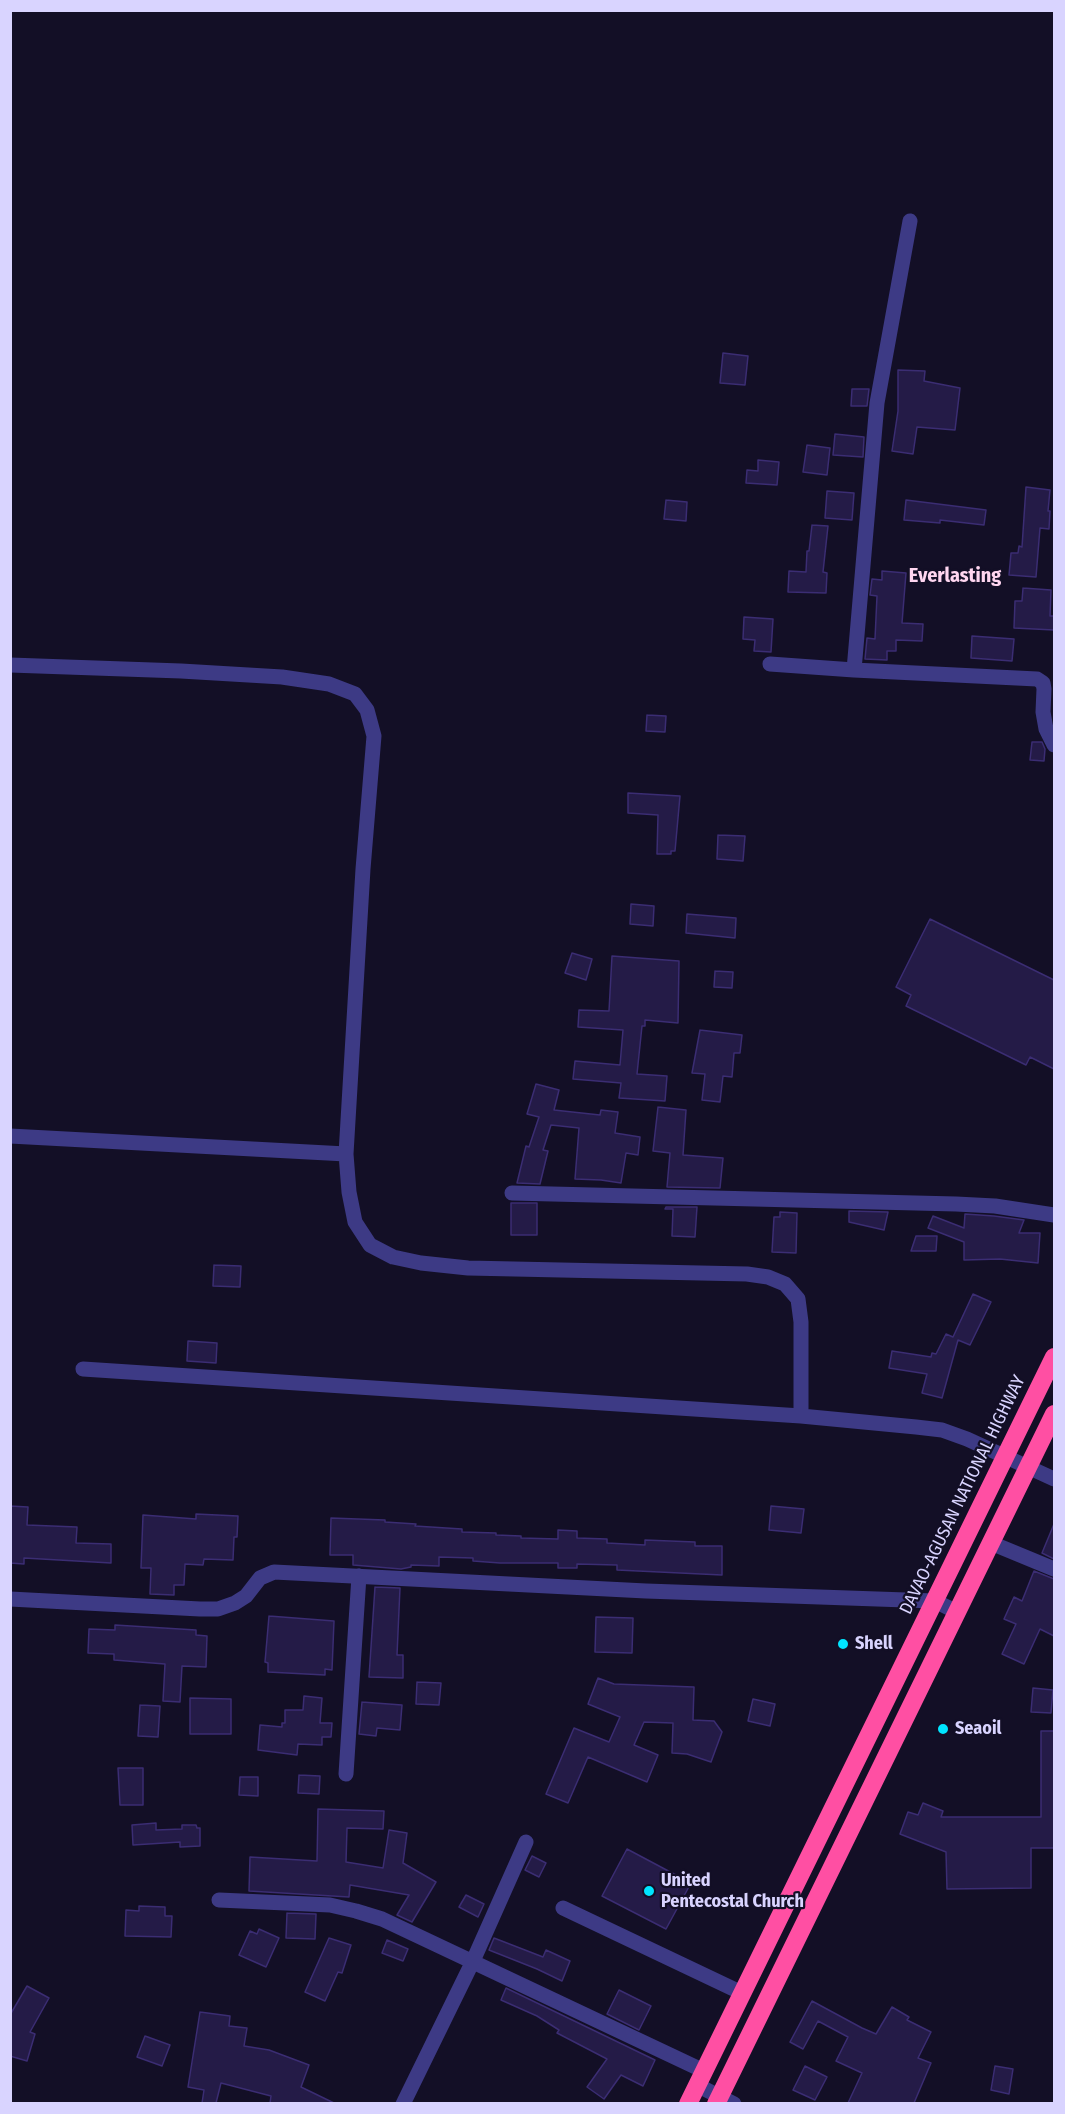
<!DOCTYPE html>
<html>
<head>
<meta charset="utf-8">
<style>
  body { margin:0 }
  #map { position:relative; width:1065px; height:2114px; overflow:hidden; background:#130f26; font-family:"Fira Sans Condensed",sans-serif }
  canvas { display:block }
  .frame { position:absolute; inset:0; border:12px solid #d9d4ff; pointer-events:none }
</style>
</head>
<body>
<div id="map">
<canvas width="1065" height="2114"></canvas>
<div class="frame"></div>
</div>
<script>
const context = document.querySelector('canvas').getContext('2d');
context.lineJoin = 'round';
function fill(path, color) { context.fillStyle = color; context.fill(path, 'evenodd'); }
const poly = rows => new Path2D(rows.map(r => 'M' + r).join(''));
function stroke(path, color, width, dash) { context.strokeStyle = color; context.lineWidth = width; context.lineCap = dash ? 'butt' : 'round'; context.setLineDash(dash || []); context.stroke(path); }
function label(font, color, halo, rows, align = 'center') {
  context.font = font + ' "Fira Sans Condensed",sans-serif'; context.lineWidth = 4.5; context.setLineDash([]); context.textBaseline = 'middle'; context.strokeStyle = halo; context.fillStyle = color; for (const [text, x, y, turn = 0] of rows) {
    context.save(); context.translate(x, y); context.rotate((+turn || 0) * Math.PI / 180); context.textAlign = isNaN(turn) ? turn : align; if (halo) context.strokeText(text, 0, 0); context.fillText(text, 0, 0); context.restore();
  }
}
const building = poly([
  [723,353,748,356,745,385,720,383,723,353],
  [898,370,925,371,924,381,960,388,955,430,917,427,913,454,892,451,898,411,898,370],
  [852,389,869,389,867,406,851,406,852,389],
  [835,434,864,437,863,457,833,455,835,434],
  [807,445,830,448,827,475,803,472,807,445],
  [758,460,779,462,777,485,746,483,747,470,758,471,758,460],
  [1026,487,1050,490,1048,511,1050,511,1049,529,1040,528,1036,577,1009,575,1011,553,1018,553,1019,546,1022,547,1026,487],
  [827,491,854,493,852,520,825,518,827,491],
  [666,500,687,502,686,521,664,519,666,500],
  [906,500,986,510,984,525,940,520,940,523,904,520,906,500],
  [812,525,828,526,823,572,827,573,826,593,788,592,789,571,806,572,807,551,809,551,812,525],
  [882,571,906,573,902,623,923,624,922,641,896,640,896,651,887,651,887,660,865,659,867,638,875,639,877,596,870,595,872,579,882,580,882,571],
  [1023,588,1051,590,1050,616,1054,616,1054,630,1014,628,1015,601,1022,601,1023,588],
  [744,617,773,619,771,652,754,651,755,640,743,639,744,617],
  [972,636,1014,639,1012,661,971,658,972,636],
  [647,715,666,716,665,732,646,731,647,715],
  [1032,742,1042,742,1045,749,1044,761,1030,760,1032,742],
  [628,793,680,796,675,851,671,851,671,854,657,854,658,815,628,813,628,793],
  [718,835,745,836,743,861,717,859,718,835],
  [631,904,654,906,653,926,630,924,631,904],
  [687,914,736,918,735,938,686,933,687,914],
  [930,919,1054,980,1054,1069,1030,1057,1026,1065,906,1006,911,995,896,987,930,919],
  [572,953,592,959,586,980,565,973,572,953],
  [612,956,679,961,678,1023,645,1020,645,1026,642,1026,637,1074,667,1076,665,1101,619,1098,621,1083,573,1079,575,1061,620,1065,623,1030,578,1027,579,1010,609,1011,612,956],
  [715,971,733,972,732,988,714,987,715,971],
  [700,1030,742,1035,740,1053,734,1053,732,1077,723,1076,720,1102,702,1100,705,1074,692,1073,700,1030],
  [536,1084,559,1090,554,1110,600,1115,601,1110,618,1112,615,1133,640,1137,638,1155,626,1153,621,1183,601,1180,575,1179,579,1128,551,1125,543,1150,548,1151,540,1184,517,1183,526,1146,529,1147,539,1117,527,1114,536,1084],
  [658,1107,686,1110,683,1155,723,1158,720,1188,667,1187,670,1153,653,1151,658,1107],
  [511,1203,537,1203,537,1235,511,1235,511,1203],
  [666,1207,697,1207,695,1237,672,1236,673,1209,665,1209,666,1207],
  [849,1211,888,1212,884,1230,849,1222,849,1211],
  [780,1212,797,1213,796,1253,772,1252,774,1217,780,1217,780,1212],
  [965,1214,994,1216,1024,1220,1019,1233,1040,1233,1038,1263,1000,1259,964,1260,964,1242,928,1228,933,1216,964,1228,965,1214],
  [916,1236,937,1236,936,1251,911,1251,916,1236],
  [214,1265,241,1266,240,1287,213,1286,214,1265],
  [973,1294,991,1302,970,1345,958,1340,942,1398,922,1393,927,1374,889,1368,892,1351,931,1357,932,1353,936,1354,946,1334,953,1337,973,1294],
  [188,1341,217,1343,216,1363,187,1361,188,1341],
  [10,1506,28,1507,27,1525,77,1527,76,1543,111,1544,111,1563,24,1558,24,1564,10,1563,10,1506],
  [771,1506,804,1509,801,1533,769,1530,771,1506],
  [196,1514,238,1516,237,1537,234,1537,233,1560,204,1559,203,1565,185,1564,184,1585,174,1585,174,1595,150,1594,151,1568,141,1568,143,1515,196,1519,196,1514],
  [331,1518,385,1520,385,1522,416,1524,415,1526,462,1529,462,1532,496,1533,496,1535,521,1536,521,1538,558,1539,558,1530,577,1531,577,1538,607,1539,607,1543,645,1545,645,1540,695,1542,695,1546,722,1546,722,1575,617,1570,617,1565,577,1564,577,1568,558,1568,558,1563,500,1563,473,1561,473,1558,439,1557,439,1566,411,1565,411,1567,401,1569,353,1565,353,1555,330,1555,331,1518],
  [1054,1524,1054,1559,1042,1553,1054,1524],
  [1034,1571,1054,1579,1054,1636,1040,1629,1024,1664,1002,1654,1016,1624,1004,1619,1014,1597,1022,1601,1034,1571],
  [375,1587,400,1588,397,1655,403,1655,403,1678,369,1677,375,1587],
  [269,1616,334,1621,332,1670,325,1669,325,1675,268,1672,268,1663,265,1662,269,1616],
  [596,1617,633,1618,632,1653,595,1652,596,1617],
  [115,1625,196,1630,196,1635,207,1636,206,1667,182,1666,180,1702,163,1701,165,1664,114,1660,114,1654,88,1653,89,1629,115,1630,115,1625],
  [598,1678,614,1684,694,1687,693,1720,714,1721,722,1732,711,1762,687,1754,672,1753,673,1723,644,1722,634,1745,658,1755,647,1782,588,1757,568,1803,546,1794,574,1728,609,1742,620,1717,588,1704,598,1678],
  [417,1682,441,1683,439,1705,416,1704,417,1682],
  [1033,1688,1053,1690,1051,1713,1031,1712,1033,1688],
  [304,1696,322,1698,320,1723,332,1723,331,1737,322,1737,322,1745,298,1744,297,1755,258,1750,260,1725,282,1727,282,1723,285,1723,285,1710,303,1710,304,1696],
  [190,1698,231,1699,231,1734,190,1734,190,1698],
  [753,1699,775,1704,770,1726,748,1721,753,1699],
  [362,1702,402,1705,400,1730,377,1728,376,1736,359,1734,362,1702],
  [140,1705,160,1706,158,1737,138,1736,140,1705],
  [1041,1731,1054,1731,1054,1848,1031,1848,1031,1888,947,1889,946,1852,900,1834,908,1812,918,1815,923,1803,943,1811,941,1817,1041,1817,1041,1731],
  [118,1768,143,1768,143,1805,120,1805,118,1768],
  [299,1775,320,1776,319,1794,298,1793,299,1775],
  [240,1777,258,1777,258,1796,239,1795,240,1777],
  [318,1809,384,1811,383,1829,347,1828,346,1862,383,1868,389,1830,407,1833,403,1863,436,1882,412,1922,397,1915,409,1895,350,1885,349,1897,249,1891,250,1857,317,1861,318,1809],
  [156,1823,156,1830,182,1829,182,1825,196,1825,197,1828,200,1828,200,1846,180,1847,180,1842,133,1845,132,1825,156,1823],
  [627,1849,691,1883,666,1929,602,1896,627,1849],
  [532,1856,546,1863,539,1877,525,1870,532,1856],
  [466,1895,484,1904,478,1917,459,1907,466,1895],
  [139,1906,165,1907,165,1916,172,1916,171,1937,125,1936,126,1910,139,1911,139,1906],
  [287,1913,316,1914,315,1939,286,1938,287,1913],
  [259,1929,279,1938,266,1967,239,1955,250,1931,257,1934,259,1929],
  [329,1938,351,1945,342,1973,338,1972,325,2001,305,1992,329,1938],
  [494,1938,543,1957,546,1950,570,1961,562,1981,537,1969,489,1950,494,1938],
  [387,1940,408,1949,403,1961,382,1953,387,1940],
  [27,1986,49,1998,30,2032,35,2034,27,2061,10,2056,10,2015,27,1986],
  [506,1988,655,2060,643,2086,621,2075,604,2099,587,2087,607,2059,557,2033,559,2030,537,2016,501,2000,506,1988],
  [619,1990,651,2006,639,2030,607,2014,619,1990],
  [812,2001,862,2028,876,2034,892,2007,909,2017,907,2020,931,2032,918,2058,931,2063,914,2103,848,2103,862,2073,836,2061,848,2037,818,2021,803,2049,790,2042,812,2001],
  [200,2012,230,2016,229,2026,247,2028,244,2046,269,2050,309,2065,301,2087,334,2103,270,2103,271,2096,221,2083,216,2103,202,2103,204,2090,188,2087,200,2012],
  [145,2036,170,2045,162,2066,137,2057,145,2036],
  [805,2066,827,2077,815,2100,793,2090,805,2066],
  [995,2066,1013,2069,1009,2094,991,2090,995,2066]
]);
fill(building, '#241b47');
stroke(building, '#3b2d73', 1.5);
stroke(poly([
  [770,664,854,670,1037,679,1043,683,1044,689,1043,712,1046,729,1054,745],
  [10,665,181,671,282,677,329,684,355,694,367,710,374,736,363,869,346,1154,349,1192,355,1222,370,1245,393,1257,421,1263,468,1268,747,1274,768,1277,785,1284,798,1299,801,1322,801,1416],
  [854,670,877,403,910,221],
  [10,1136,346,1154],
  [512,1193,956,1204,995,1206,1054,1215],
  [83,1369,801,1416,916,1427,942,1430,967,1439,1054,1479],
  [991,1543,1054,1569],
  [10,1599,200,1609,218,1609,235,1603,246,1596,260,1578,274,1572,646,1591,935,1601,957,1612],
  [346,1774,359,1576],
  [219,1900,330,1905,356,1911,382,1919,704,2071],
  [563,1908,742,1993],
  [697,2085,734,2104],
  [403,2104,473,1961,526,1842]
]), '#3d3a85', 15);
stroke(poly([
  [688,2104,1054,1357],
  [716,2104,1054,1414]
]), '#ff4fa3', 18);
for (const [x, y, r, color] of [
  [843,1644,6,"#00e5ff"],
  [943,1729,6,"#00e5ff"],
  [649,1891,6,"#00e5ff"]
]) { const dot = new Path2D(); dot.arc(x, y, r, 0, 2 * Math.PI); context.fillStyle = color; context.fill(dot); stroke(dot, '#130f26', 2); }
label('18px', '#d9d4ff', '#130f26', [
  ["DAVAO-AGUSAN NATIONAL HIGHWAY",963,1495,-64]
]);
label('bold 18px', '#d9d4ff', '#130f26', [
  ["Shell",855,1644],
  ["Seaoil",955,1729],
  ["United",661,1881],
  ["Pentecostal Church",661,1902]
], 'left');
label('bold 20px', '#ffd6f0', '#130f26', [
  ["Everlasting",955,576]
]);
</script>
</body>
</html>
